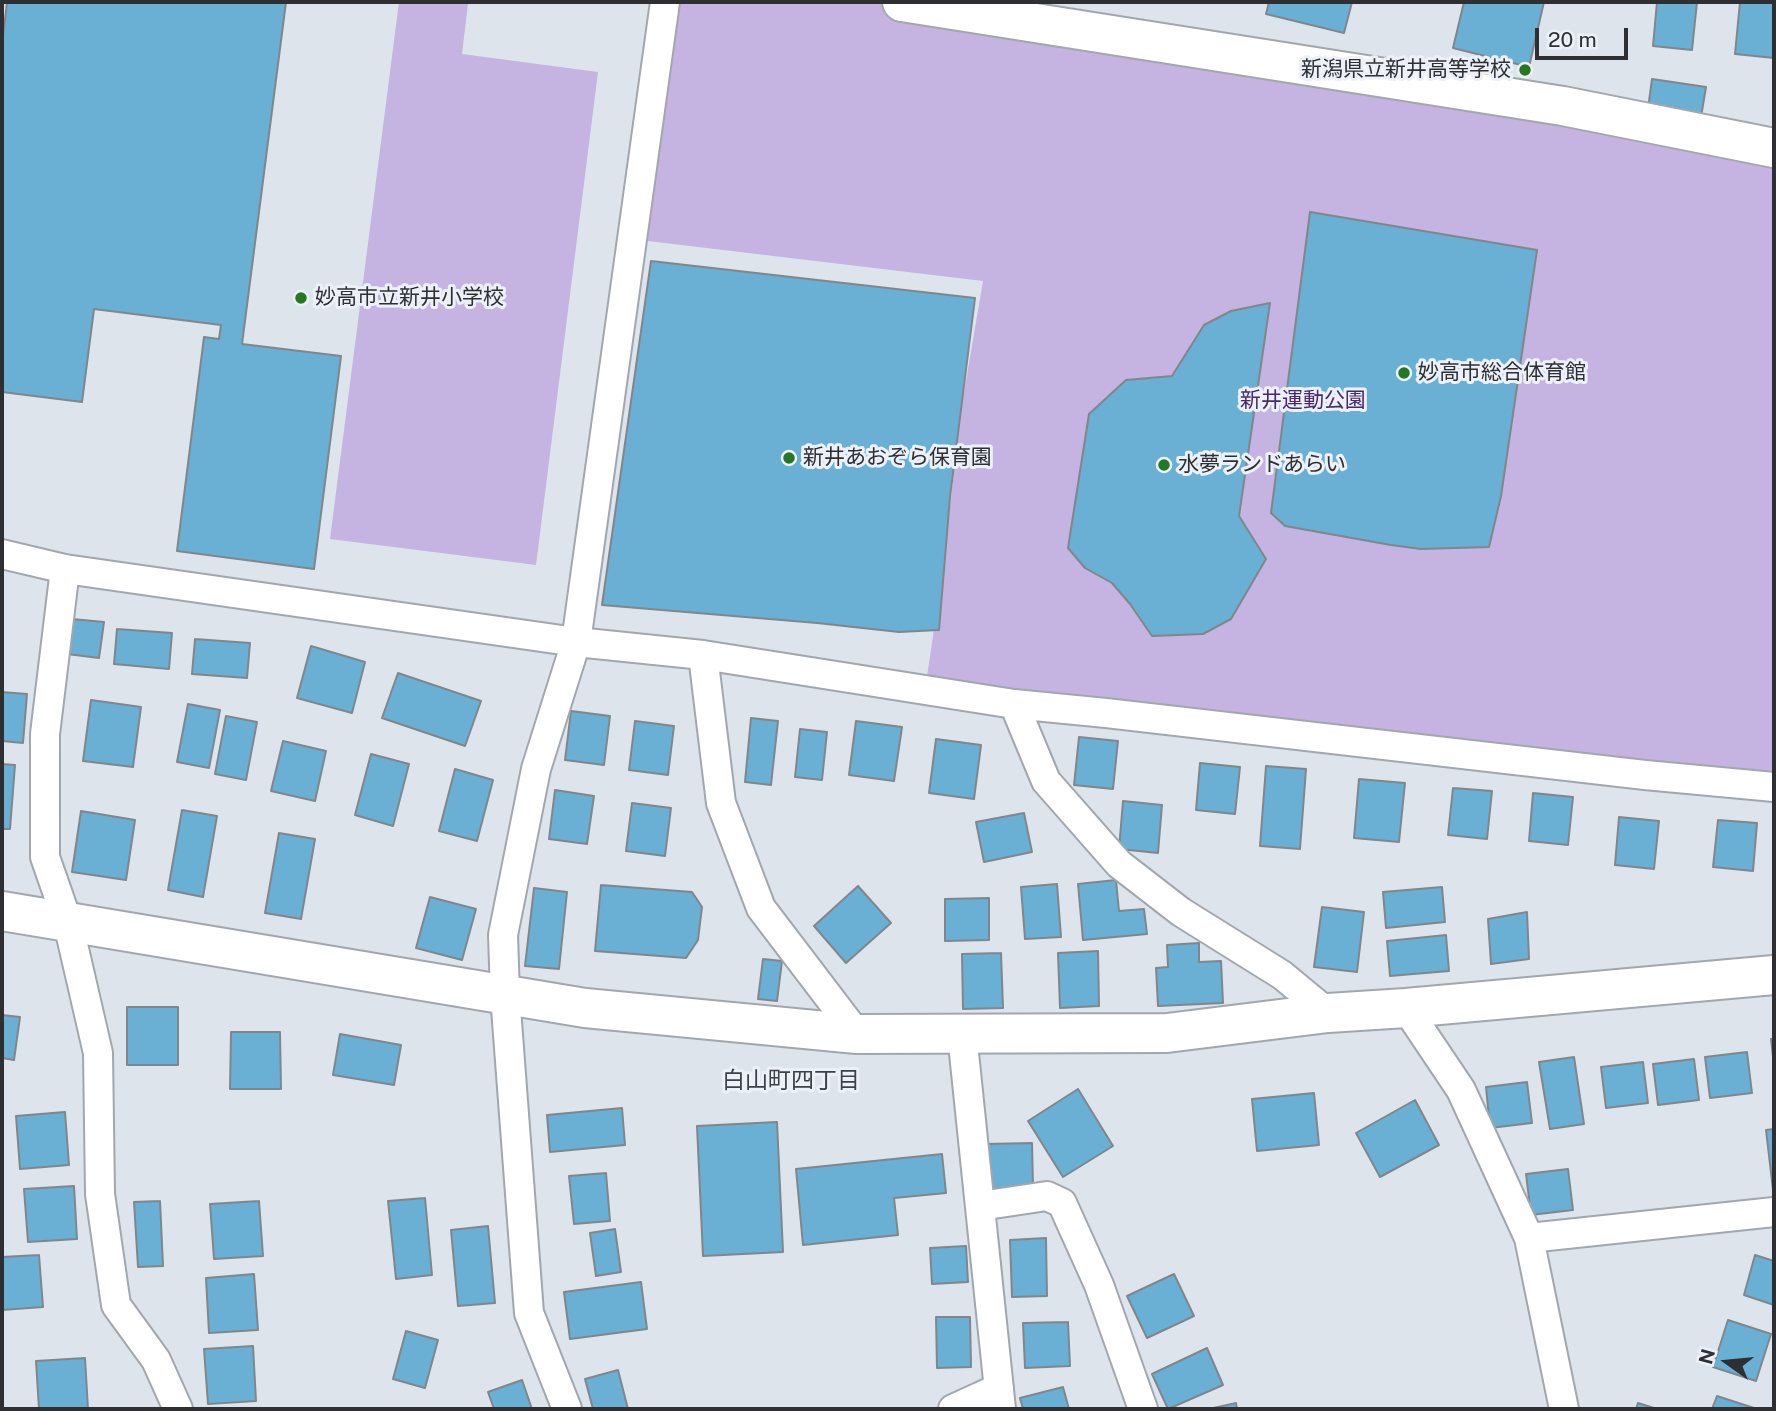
<!DOCTYPE html>
<html>
<head>
<meta charset="utf-8">
<style>
  body { margin:0 }
  #map { position:relative; width:1776px; height:1411px; overflow:hidden; background:#dee4ec; font-family:"Public Sans",sans-serif }
  canvas { display:block }
  .frame { position:absolute; inset:0; border:4px solid #2d2f32; pointer-events:none }
  .north { position:absolute; left:1692px; top:1327px; width:70px; height:70px; -webkit-text-stroke:5px #ecf1f9; paint-order:stroke; rotate:285deg; font-size:19px; font-weight:700; line-height:28px; text-align:center; color:#2d2f32 }
  .north::after { content:''; display:block; margin:auto; width:24px; height:32px; background:#2d2f32; clip-path:polygon(50% 0,100% 100%,50% 72%,0 100%) }
  .scale { position:absolute; left:1535px; top:28px; width:93px; height:32px; box-sizing:border-box; border:4px solid #2d2f32; border-top:0; padding-left:9px; font-size:21px; line-height:24px; white-space:nowrap; color:#2d2f32; -webkit-text-stroke:5px #ecf1f9; paint-order:stroke }
</style>
</head>
<body>
<div id="map">
<canvas width="1776" height="1411"></canvas>
<div class="frame"></div>
<div class="north">N</div>
<div class="scale">20 m</div>
</div>
<script>
const context = document.querySelector('canvas').getContext('2d');
context.lineJoin = 'round';
function fill(path, color) { context.fillStyle = color; context.fill(path, 'evenodd'); }
const poly = rows => new Path2D(rows.map(r => 'M' + r).join(''));
function stroke(path, color, width, dash) { context.strokeStyle = color; context.lineWidth = width; context.lineCap = dash ? 'butt' : 'round'; context.setLineDash(dash || []); context.stroke(path); }
function label(font, color, halo, rows, align = 'center') {
  context.font = font + ' "Public Sans","Noto Sans JP",sans-serif'; context.lineWidth = 6; context.setLineDash([]); context.textBaseline = 'middle'; context.strokeStyle = halo; context.fillStyle = color; for (const [text, x, y, turn = 0] of rows) {
    context.save(); context.translate(x, y); context.rotate((+turn || 0) * Math.PI / 180); context.textAlign = isNaN(turn) ? turn : align; if (halo) context.strokeText(text, 0, 0); context.fillText(text, 0, 0); context.restore();
  }
}
fill(poly([
  [399,2,449,2,468,4,462,54,598,72,536,565,330,539],
  [665,2,880,2,1112,35,1774,148,1774,787,925,690,944,562,960,416,983,281,631,239]
]), '#c5b3e1');
const building = poly([
  [7,2,286,2,242,344,341,356,314,569,177,551,204,337,219,339,221,325,94,309,82,402,2,392,2,44,7,2],
  [1269,2,1352,2,1344,33,1266,14,1269,2],
  [1464,2,1544,2,1529,67,1453,48,1464,2],
  [1657,2,1697,2,1692,50,1653,46,1657,2],
  [1740,2,1774,2,1774,58,1735,54,1740,2],
  [1652,79,1706,87,1701,117,1648,109,1652,79],
  [1310,212,1537,250,1501,496,1489,547,1421,549,1391,545,1285,526,1271,513,1310,212],
  [651,261,975,298,950,497,939,630,899,632,817,623,602,605,651,261],
  [1270,303,1239,516,1266,559,1231,619,1203,634,1152,636,1130,604,1112,583,1085,568,1068,548,1089,414,1126,380,1172,376,1204,325,1231,311,1270,303],
  [72,619,104,622,99,658,67,654,72,619],
  [117,629,172,633,169,669,114,664,117,629],
  [195,639,250,643,247,678,192,674,195,639],
  [311,646,365,662,352,713,297,698,311,646],
  [398,673,481,701,465,746,382,718,398,673],
  [2,692,27,694,23,743,2,741,2,692],
  [91,700,141,707,133,767,83,761,91,700],
  [188,704,220,710,209,768,177,762,188,704],
  [571,711,610,716,604,765,565,760,571,711],
  [226,716,257,722,246,780,215,774,226,716],
  [751,718,778,721,771,785,745,782,751,718],
  [635,721,674,726,668,775,629,770,635,721],
  [856,721,902,727,894,781,849,775,856,721],
  [800,729,827,732,822,780,795,777,800,729],
  [1079,737,1118,741,1113,789,1074,785,1079,737],
  [936,739,981,745,974,799,929,793,936,739],
  [283,741,326,751,315,801,271,791,283,741],
  [371,754,409,764,393,826,355,815,371,754],
  [1200,763,1240,767,1235,814,1196,810,1200,763],
  [2,764,15,765,10,829,2,829,2,764],
  [1266,766,1306,769,1300,849,1260,846,1266,766],
  [455,769,493,780,477,841,439,831,455,769],
  [1359,779,1405,783,1399,842,1354,838,1359,779],
  [1453,788,1492,791,1487,839,1448,835,1453,788],
  [555,790,594,796,587,844,549,839,555,790],
  [1533,793,1573,797,1568,845,1529,841,1533,793],
  [1123,801,1162,805,1158,853,1119,849,1123,801],
  [632,803,671,808,665,856,626,851,632,803],
  [182,810,217,816,203,897,168,890,182,810],
  [81,811,135,820,126,880,72,872,81,811],
  [1024,813,1032,852,984,862,976,822,1024,813],
  [1619,817,1659,821,1654,869,1615,865,1619,817],
  [1718,820,1757,823,1753,871,1713,867,1718,820],
  [279,833,315,839,301,919,265,913,279,833],
  [1116,880,1119,911,1144,909,1147,934,1083,940,1078,884,1116,880],
  [1057,884,1061,937,1025,939,1021,887,1057,884],
  [601,885,692,892,702,907,698,940,686,958,595,951,601,885],
  [858,886,891,923,846,963,814,926,858,886],
  [1442,887,1445,922,1386,928,1383,892,1442,887],
  [534,888,567,892,559,969,525,966,534,888],
  [430,897,476,909,462,960,416,948,430,897],
  [989,898,989,940,945,941,945,899,989,898],
  [1322,907,1364,912,1357,972,1314,967,1322,907],
  [1527,912,1529,959,1491,964,1488,919,1527,912],
  [1446,935,1449,971,1390,976,1387,941,1446,935],
  [1199,943,1199,962,1221,961,1223,1003,1158,1006,1156,968,1168,967,1167,945,1199,943],
  [1098,951,1099,1006,1060,1008,1058,953,1098,951],
  [1001,953,1003,1008,963,1009,962,954,1001,953],
  [763,959,782,961,777,1001,758,999,763,959],
  [127,1007,178,1007,178,1065,127,1065,127,1007],
  [2,1015,20,1017,14,1060,2,1058,2,1015],
  [231,1032,280,1032,281,1089,230,1089,231,1032],
  [340,1034,401,1045,394,1085,333,1075,340,1034],
  [1771,1039,1774,1039,1774,1066,1771,1039],
  [1747,1052,1752,1093,1710,1098,1705,1057,1747,1052],
  [1574,1057,1584,1124,1550,1129,1539,1062,1574,1057],
  [1694,1059,1699,1100,1658,1105,1653,1064,1694,1059],
  [1643,1062,1648,1103,1606,1108,1601,1067,1643,1062],
  [1527,1082,1532,1123,1490,1128,1486,1087,1527,1082],
  [1078,1089,1113,1146,1063,1177,1028,1121,1078,1089],
  [1314,1093,1319,1145,1257,1151,1252,1099,1314,1093],
  [1415,1100,1439,1145,1380,1177,1356,1133,1415,1100],
  [622,1108,625,1145,550,1152,547,1115,622,1108],
  [65,1112,69,1165,20,1169,16,1116,65,1112],
  [777,1122,783,1252,703,1256,697,1126,777,1122],
  [1774,1129,1774,1190,1773,1190,1766,1130,1774,1129],
  [1032,1143,1033,1187,988,1189,986,1144,1032,1143],
  [942,1154,946,1193,894,1198,898,1235,803,1245,796,1169,942,1154],
  [1568,1169,1573,1210,1531,1215,1526,1174,1568,1169],
  [606,1173,610,1221,574,1224,569,1176,606,1173],
  [74,1186,77,1239,28,1242,24,1189,74,1186],
  [425,1198,432,1275,396,1279,388,1201,425,1198],
  [160,1201,163,1266,138,1267,134,1202,160,1201],
  [259,1201,263,1256,214,1259,210,1204,259,1201],
  [488,1226,495,1303,458,1306,451,1230,488,1226],
  [615,1229,621,1272,596,1276,590,1233,615,1229],
  [1046,1238,1047,1296,1012,1297,1010,1240,1046,1238],
  [966,1246,968,1282,932,1284,930,1248,966,1246],
  [39,1255,43,1307,2,1310,2,1257,39,1255],
  [1755,1255,1774,1261,1774,1305,1744,1295,1755,1255],
  [254,1274,258,1330,209,1333,206,1278,254,1274],
  [1174,1274,1194,1316,1147,1338,1127,1296,1174,1274],
  [641,1282,647,1329,570,1339,564,1292,641,1282],
  [936,1317,970,1317,971,1367,937,1368,936,1317],
  [1728,1320,1771,1334,1756,1381,1713,1367,1728,1320],
  [1068,1322,1070,1366,1025,1368,1023,1323,1068,1322],
  [406,1331,438,1340,425,1388,393,1379,406,1331],
  [253,1346,256,1401,208,1404,204,1349,253,1346],
  [1207,1348,1223,1385,1168,1409,1152,1374,1207,1348],
  [85,1358,88,1409,39,1409,36,1361,85,1358],
  [618,1370,628,1409,593,1409,585,1379,618,1370],
  [522,1380,532,1409,494,1409,488,1392,522,1380],
  [1063,1387,1069,1409,1023,1409,1020,1398,1063,1387],
  [1717,1396,1757,1409,1712,1409,1717,1396],
  [1236,1403,1237,1409,1209,1409,1236,1403],
  [1638,1403,1657,1409,1636,1409,1638,1403]
]);
fill(building, '#6aafd4');
stroke(building, '#7f878c', 2);
const street = poly([
  [2,554,65,569,576,642,703,655,1014,704,1106,713,1645,775,1774,787],
  [65,569,45,734,45,857,68,923,98,1053,100,1194,116,1305,156,1360,178,1409],
  [703,655,721,803,761,908,857,1034],
  [1014,704,1046,781,1119,864,1181,912,1282,975,1328,1013],
  [1406,1008,1461,1090,1529,1238,1564,1409],
  [962,1034,1001,1409],
  [980,1206,1047,1196,1062,1203,1099,1285,1143,1409],
  [1529,1238,1774,1212],
  [567,1409,529,1313,505,995,503,935,536,769,576,642,665,2],
  [953,1409,999,1388]
]);
const secondary = poly([
  [902,2,1563,106,1774,148],
  [2,911,585,1008,857,1034,1167,1033,1328,1013,1406,1008,1774,975]
]);
stroke(street, '#a2a7ae', 32);
stroke(secondary, '#a2a7ae', 42);
stroke(street, '#fff', 28);
stroke(secondary, '#fff', 38);
for (const [x, y, r, color] of [
  [1525,70,7,"#257722"],
  [301,298,7,"#257722"],
  [1404,373,7,"#257722"],
  [789,458,7,"#257722"],
  [1164,465,7,"#257722"]
]) { const dot = new Path2D(); dot.arc(x, y, r, 0, 2 * Math.PI); context.fillStyle = color; context.fill(dot); stroke(dot, '#ecf1f9', 2.5); }
label('21px', '#2d2f32', '#ecf1f9', [
  ["新潟県立新井高等学校",1511,70,"right"],
  ["妙高市立新井小学校",315,298],
  ["妙高市総合体育館",1418,373],
  ["新井あおぞら保育園",803,458],
  ["水夢ランドあらい",1178,465]
], 'left');
label('21px', '#49286f', '#ecf1f9', [
  ["新井運動公園",1303,401]
]);
label('23px', '#3d4148', '#ecf1f9', [
  ["白山町四丁目",791,1081]
]);
</script>
</body>
</html>
